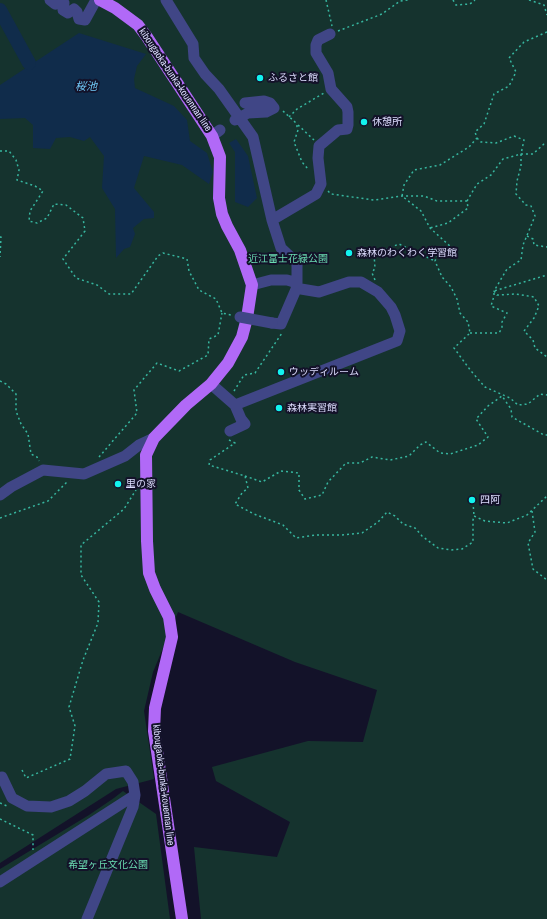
<!DOCTYPE html>
<html>
<head>
<meta charset="utf-8">
<style>
  body { margin:0 }
  canvas { display:block; background:#131229 }
</style>
</head>
<body>
<canvas width="547" height="919"></canvas>
<script>
const context = document.querySelector('canvas').getContext('2d');
context.lineJoin = 'round';
function fill(path, color) { context.fillStyle = color; context.fill(path, 'evenodd'); }
const poly = rows => new Path2D(rows.map(r => 'M' + r).join(''));
function stroke(path, color, width, dash) { context.strokeStyle = color; context.lineWidth = width; context.lineCap = dash ? 'butt' : 'round'; context.setLineDash(dash || []); context.stroke(path); }
function label(font, color, halo, rows, align = 'center') {
  context.font = font + ' "Archivo Narrow","Noto Sans JP",sans-serif'; context.lineWidth = 4; context.setLineDash([]); context.textBaseline = 'middle'; context.strokeStyle = halo; context.fillStyle = color; for (const [text, x, y, turn = 0] of rows) {
    context.save(); context.translate(x, y); context.rotate((+turn || 0) * Math.PI / 180); context.textAlign = isNaN(turn) ? turn : align; if (halo) context.strokeText(text, 0, 0); context.fillText(text, 0, 0); context.restore();
  }
}
fill(poly([
  [0,0,547,0,547,919,201,919,194,847,277,857,290,822,216,781,212,767,308,741,363,742,377,690,295,662,178,612,153,672,144,711,154,779,116,789,0,863],
  [123,791,156,814,170,919,0,919,0,869,89,815,114,798]
]), '#15332e');
fill(poly([
  [79,33,146,54,137,66,134,79,135,88,174,106,187,120,190,141,207,153,213,172,209,184,182,165,144,156,134,188,154,212,154,218,144,219,133,228,135,234,130,247,124,249,116,258,115,209,102,188,104,156,90,137,84,141,70,137,56,138,50,149,33,148,33,125,25,118,0,119,0,85],
  [236,139,248,156,257,198,248,207,235,202,235,152,229,143]
]), '#102c4b');
stroke(poly([
  [0,10,29,63]
]), '#102c4b', 14);
stroke(poly([
  [326,0,332,26],
  [453,0,456,5,470,4,475,0],
  [529,0,544,5,547,15],
  [338,31,382,14,400,1,408,0],
  [547,32,524,42,509,58,516,72,509,86,494,94,484,124,475,132,477,138,469,147,440,165,414,170,404,185,402,196,421,211,430,228,451,247,439,252,435,261,442,277,451,287,457,299,460,313,468,322,470,333,454,348,471,371,485,387,510,398,518,405,528,404,540,394,547,395],
  [283,111,296,123,298,130,294,142,302,162,309,170],
  [289,117,297,109,324,93],
  [298,125,314,140],
  [477,138,481,142,496,143,514,136,524,140,521,154,521,166,517,181,516,194,526,205,531,206,535,216,523,245,521,260,507,269,494,291,497,295,516,294,534,297,539,306,534,318,524,331,533,340,535,348,547,357],
  [0,151,9,151,16,160,19,170,17,180,35,186,43,191,30,211,29,221,37,223,47,218,54,204,66,205,83,218,85,231,63,259,76,278,97,285,109,294,131,294,158,256,163,253,187,259,189,271,199,290,216,299,222,313,231,315],
  [328,191,331,194,374,200,402,196,424,196,437,201,467,201,468,208,448,223,430,228],
  [467,201,477,184,491,175,503,159,521,154,533,154,544,144,547,144],
  [527,236,533,239,534,245,547,247],
  [0,237,1,237,0,257],
  [375,280,372,273,375,268,374,254,399,244,435,261],
  [470,333,499,333,502,328,502,322,507,313,491,306,494,296,494,291,547,275],
  [0,381,6,384,16,394,16,411,21,424,28,434,31,454,37,457,39,461],
  [234,391,244,375,255,373,282,333],
  [229,440,235,443,210,460,209,465,245,476,248,488,242,493,235,504,254,514,283,525,296,538,316,535,342,535,362,533,378,522,387,512,395,516,403,524,415,528,422,536,438,548,451,550,462,549,473,542,473,520,474,516,485,521,507,523,527,515,547,496],
  [99,457,137,413,134,390,157,363,179,371,208,355,209,339,218,335,222,313],
  [245,476,262,482,281,471,299,473,299,490,305,499,322,495,328,482,346,463,360,463,372,457,390,460,409,456,420,445,426,442,440,453,450,454,478,445,488,437,476,419,488,406,502,396,511,409,512,417,544,435,547,435],
  [473,502,474,516],
  [532,511,535,532,528,543,533,569,547,580],
  [0,518,48,501,67,482],
  [22,770,26,778,70,759,75,726,69,707,83,660,98,623,99,602,81,575,81,545,124,509,136,490],
  [0,803,7,806],
  [0,819,33,835,33,850]
]), '#37b69f', 1.5, [2, 3]);
stroke(poly([
  [50,0,55,4,59,0],
  [61,0,64,3,63,10,68,13,74,9,77,12,79,19,85,20,96,0],
  [166,0,193,44,194,58,205,74,219,89,253,137,272,220,281,248,297,263,297,287,281,324,272,323],
  [235,120,248,113,266,112,274,108,270,103,264,101,245,103],
  [212,136,220,130],
  [272,220,316,194,321,184,318,158,319,146,338,130,347,129,348,125,348,112,347,107,331,89,328,73,316,53,316,45,318,40,330,34],
  [211,384,235,405,397,341,400,331,395,315,391,307,378,292,361,282,349,282,319,292,301,289,297,287,294,282,287,280,271,280,252,285],
  [230,431,245,424,241,419,235,405],
  [0,495,11,487,43,470,84,474,125,456,139,445,154,438],
  [2,777,12,798,27,806,51,807,69,801,85,791,106,774,126,771,133,782,135,795,133,807,87,919],
  [0,882,135,795]
]), '#404686', 11);
stroke(poly([
  [100,0,115,8,138,25,147,37,212,136,220,157,219,198,222,214,227,226,240,250,252,285,247,318,242,337,228,363,211,384,186,405,154,438,146,455,147,541,149,573,155,589,169,617,172,637,155,708,154,731,182,919]
]), '#b169f7', 12);
stroke(poly([
  [240,317,272,323]
]), '#404686', 11);
for (const [x, y, r, color] of [
  [260,78,4,"#12f3ee"],
  [364,122,4,"#12f3ee"],
  [349,253,4,"#12f3ee"],
  [281,372,4,"#12f3ee"],
  [279,408,4,"#12f3ee"],
  [118,484,4,"#12f3ee"],
  [472,500,4,"#12f3ee"]
]) { const dot = new Path2D(); dot.arc(x, y, r, 0, 2 * Math.PI); context.fillStyle = color; context.fill(dot); stroke(dot, '#131229', 1.5); }
label('10px', '#dcdcfd', '#131229', [
  ["ふるさと館",268,78],
  ["休憩所",372,122],
  ["森林のわくわく学習館",357,253],
  ["ウッディルーム",289,372],
  ["森林実習館",287,408],
  ["里の家",126,484],
  ["四阿",480,500]
], 'left');
label('10px', '#dcdcfd', '#131229', [
  ["kibougaoka-bunka-kouennan line",175,80,56],
  ["kibougaoka-bunka-kouennan line",163,785,83]
]);
label('10px', '#6adbb1', '#131229', [
  ["近江富士花緑公園",288,259],
  ["希望ヶ丘文化公園",108,865]
]);
label('italic 11px', '#70c9f8', '#131229', [
  ["桜池",86,87]
]);
</script>
</body>
</html>
